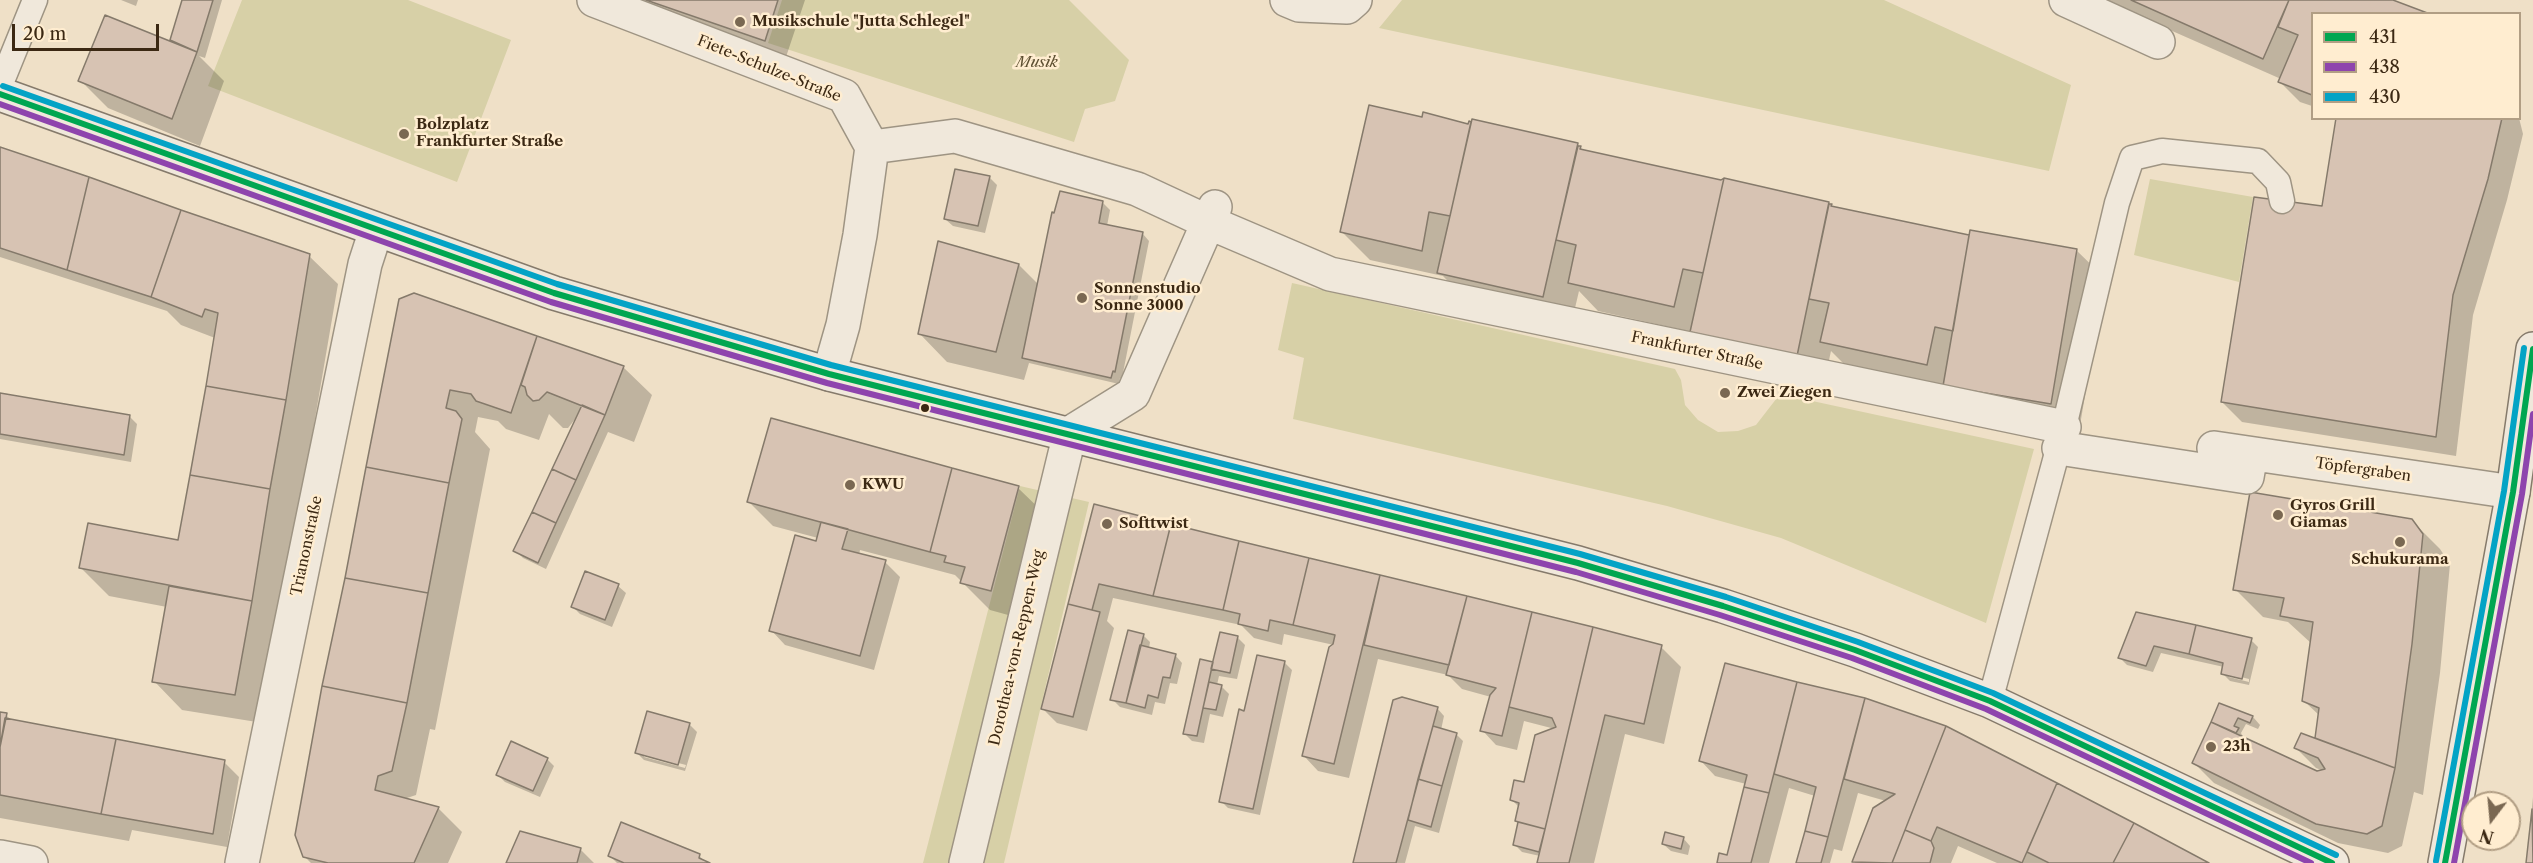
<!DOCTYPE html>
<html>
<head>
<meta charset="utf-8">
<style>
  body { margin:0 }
  #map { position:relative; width:2533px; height:863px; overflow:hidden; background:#efe0c7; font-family:"Libre Caslon Text",serif }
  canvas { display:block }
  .legend { position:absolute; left:2311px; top:12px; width:210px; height:108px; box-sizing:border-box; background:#ffedd0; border:2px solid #b19e84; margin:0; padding:8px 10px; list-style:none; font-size:18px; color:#3b2813 }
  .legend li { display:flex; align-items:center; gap:12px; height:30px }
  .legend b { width:30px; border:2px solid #b19e84 }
  .north { position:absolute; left:2461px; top:791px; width:60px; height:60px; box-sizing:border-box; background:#ffedd0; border:2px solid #b19e84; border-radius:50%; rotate:196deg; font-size:16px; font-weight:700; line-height:24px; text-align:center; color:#3b2813 }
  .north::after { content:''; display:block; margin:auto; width:21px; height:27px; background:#7a6852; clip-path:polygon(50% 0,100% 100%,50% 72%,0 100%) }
  .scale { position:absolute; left:12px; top:24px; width:147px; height:27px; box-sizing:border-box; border:3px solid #3b2813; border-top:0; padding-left:8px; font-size:18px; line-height:21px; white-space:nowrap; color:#3b2813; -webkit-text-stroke:4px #ffedd0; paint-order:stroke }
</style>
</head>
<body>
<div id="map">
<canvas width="2533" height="863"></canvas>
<ul class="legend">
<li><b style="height:8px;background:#00a651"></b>431</li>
<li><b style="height:8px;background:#8e44ad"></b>438</li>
<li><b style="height:8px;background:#03a3c5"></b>430</li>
</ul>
<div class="north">N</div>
<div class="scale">20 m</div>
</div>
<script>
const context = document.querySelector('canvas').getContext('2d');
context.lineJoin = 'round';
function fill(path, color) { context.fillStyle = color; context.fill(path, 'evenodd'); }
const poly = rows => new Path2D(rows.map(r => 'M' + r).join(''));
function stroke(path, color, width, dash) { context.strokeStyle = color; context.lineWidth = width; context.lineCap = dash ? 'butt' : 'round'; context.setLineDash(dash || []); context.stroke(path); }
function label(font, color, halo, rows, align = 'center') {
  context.font = font + ' "Libre Caslon Text",serif'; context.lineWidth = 5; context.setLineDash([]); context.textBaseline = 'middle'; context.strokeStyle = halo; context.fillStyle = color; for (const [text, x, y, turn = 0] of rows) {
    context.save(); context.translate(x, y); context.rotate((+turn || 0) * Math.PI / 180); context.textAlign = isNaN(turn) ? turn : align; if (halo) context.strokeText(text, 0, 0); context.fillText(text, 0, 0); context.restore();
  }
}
fill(poly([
  [242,0,408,0,511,40,457,182,208,86],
  [782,0,1069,0,1129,60,1115,101,1085,109,1074,142,768,43],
  [1402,0,1884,0,2071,85,2049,171,1379,28],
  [2150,179,2253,197,2239,282,2134,255],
  [1292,283,1675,369,1681,380,1685,405,1698,420,1718,432,1738,431,1756,425,1780,394,2034,449,1986,623,1781,538,1667,506,1293,419,1304,358,1278,350],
  [1020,486,1089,502,1004,863,923,863]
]), '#d7d0a7');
fill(poly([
  [121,0,138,0,136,6],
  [184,0,222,0,205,58,199,56,224,81,200,146,108,108,80,80,176,45,171,40],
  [615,0,805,0,785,60],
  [2102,0,2390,0,2312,14,2312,106,2300,102,2280,82,2281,79],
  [2338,118,2519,118,2523,134,2507,200,2473,315,2456,456,2242,422,2222,402,2323,208],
  [1423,119,1469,125,1472,121,1577,144,1584,151,1722,182,1723,179,1828,203,1834,209,1970,237,2076,250,2105,278,2079,431,1850,370,1831,351,1824,383,1720,359,1692,332,1598,311,1579,291,1571,325,1467,301,1443,276,1370,260,1342,232],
  [1722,337,1804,356,1804,359],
  [0,148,309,256,338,284,263,723,182,710,154,681,167,607,109,596,81,568,179,542,215,338,181,325,167,311,0,257],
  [989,177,997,185,985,233,953,226,945,219],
  [1102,202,1110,210,1107,226,1142,233,1149,241,1122,378,1120,378,1119,384,1029,363,1024,380,947,362,919,333,1019,265,1039,285],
  [414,295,623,367,652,395,634,442,608,432,546,569,523,558,515,550,576,418,568,428,563,428,549,414,539,440,506,429,498,421,478,417,475,432,490,449,435,730,430,729,416,795,404,799,438,808,462,832,448,863,311,863,304,856,323,687,400,300],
  [0,395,130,417,137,424,131,462,0,439],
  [1018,488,1047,516,1019,618,990,610,955,575,860,550,859,555,885,562,900,577,874,670,785,645,771,630,818,538,773,526,749,502],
  [1095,506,1661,647,1681,667,1664,744,1625,734,1594,863,1538,863,1540,856,1522,852,1514,844,1519,823,1516,820,1520,808,1511,799,1525,783,1555,729,1524,721,1517,750,1496,745,1482,730,1491,697,1462,689,1448,675,1378,659,1349,778,1318,771,1304,756,1334,645,1284,634,1282,645,1254,638,1241,625,1113,598,1107,621,1114,628,1087,731,1057,723,1042,708],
  [2412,521,2440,549,2450,564,2440,673,2423,795,2414,792,2402,846,2388,853,2338,843,2214,783,2194,763,2220,705,2253,717,2260,725,2258,729,2246,724,2241,733,2244,739,2317,773,2324,771,2316,768,2296,748,2322,742,2317,738,2320,716,2304,701,2312,644,2288,622,2263,617,2235,589],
  [586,573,618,586,626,593,612,627,580,614,573,607],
  [2137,614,2251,640,2258,647,2249,685,2230,681,2222,673,2224,667,2161,653,2153,672,2127,665,2119,657],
  [2229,674,2249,679,2249,682,2229,677],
  [1143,635,1150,642,1149,648,1175,655,1182,663,1177,684,1170,683,1165,704,1155,702,1152,715,1120,707,1112,699],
  [1237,637,1245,645,1237,679,1219,676,1217,685,1221,686,1229,694,1223,717,1210,714,1204,743,1192,741,1185,734,1201,661,1214,664],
  [1258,657,1285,663,1292,670,1260,815,1228,808,1221,801,1245,713],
  [1726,664,1864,700,1945,727,2206,863,1997,863,1958,846,1951,863,1855,863,1874,809,1886,801,1858,793,1842,851,1834,849,1830,863,1797,863,1815,796,1789,788,1769,863,1719,863,1728,857,1746,784,1715,776,1701,761],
  [1437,708,1444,716,1441,730,1456,734,1463,741,1439,833,1415,826,1405,863,1355,863],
  [0,713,6,715,12,721,224,762,239,777,227,847,132,830,129,841,0,818],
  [689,724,697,732,685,771,644,760,637,753],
  [644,754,686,765,685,768,644,757],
  [547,759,554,766,540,797,505,782,498,775],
  [2533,797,2533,863,2527,863],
  [1683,838,1690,846,1688,855,1671,851,1663,844],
  [580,849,594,863,508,863],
  [609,855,699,856,707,863,617,863]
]), '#0003');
const building = poly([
  [182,0,213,0,197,52,170,40,182,0],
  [646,0,778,0,765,41,646,0],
  [2131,0,2289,0,2263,59,2131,0],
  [2289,0,2393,0,2430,14,2312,14,2312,95,2278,82,2298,35,2278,27,2289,0],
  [105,15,197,52,172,119,78,81,105,15],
  [1369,105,1422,117,1423,112,1468,124,1469,121,1471,122,1450,216,1429,212,1422,251,1340,232,1369,105],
  [2336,118,2502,118,2488,179,2453,295,2436,437,2221,402,2254,197,2322,206,2336,118],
  [1472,119,1578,143,1543,297,1437,273,1472,119],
  [1578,146,1581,146,1580,149,1721,180,1724,178,1703,273,1683,269,1674,307,1568,283,1576,245,1556,240,1578,146],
  [0,147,89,177,67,270,0,248,0,147],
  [955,169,990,176,978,226,944,219,955,169],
  [89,177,181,210,151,297,67,270,89,177],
  [1724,178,1829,202,1797,356,1690,332,1724,178],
  [1060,191,1103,201,1099,223,1143,232,1115,372,1113,371,1111,378,1022,358,1052,212,1054,213,1060,191],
  [1829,204,1832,204,1831,206,1969,235,1953,331,1935,327,1927,365,1820,342,1829,303,1809,299,1829,204],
  [181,210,310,254,286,400,206,386,218,313,205,309,202,317,151,297,181,210],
  [1970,230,2077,249,2051,404,1943,386,1970,230],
  [938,241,1019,264,996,352,918,334,938,241],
  [414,293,537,336,511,413,476,401,471,394,450,390,446,408,456,411,462,419,449,483,366,467,399,299,414,293],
  [537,336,624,366,605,415,547,392,539,400,533,401,527,395,525,387,521,385,537,336],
  [206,386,286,400,270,489,190,475,206,386],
  [0,393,130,415,124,455,0,434,0,393],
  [582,405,605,415,576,480,552,469,582,405],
  [771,418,952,468,930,552,747,502,771,418],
  [366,467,449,483,428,593,345,578,366,467],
  [952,468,1019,486,991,591,960,583,965,567,944,562,946,556,930,552,952,468],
  [552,469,576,480,556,523,532,512,552,469],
  [190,475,270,489,252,601,79,568,88,523,178,540,190,475],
  [2250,492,2412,519,2423,534,2412,644,2395,768,2315,738,2319,708,2302,701,2313,622,2280,616,2284,598,2233,590,2250,492],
  [1094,504,1171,524,1153,596,1099,584,1092,610,1068,604,1094,504],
  [532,512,556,523,538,563,513,551,532,512],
  [821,522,848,529,842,549,886,560,860,656,769,631,795,535,816,541,821,522],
  [1171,524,1239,541,1223,610,1153,596,1171,524],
  [1239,541,1309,558,1293,625,1270,620,1268,631,1238,624,1240,614,1223,610,1239,541],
  [1309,558,1380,575,1334,764,1302,756,1329,647,1333,644,1335,635,1293,625,1309,558],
  [585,571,619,584,605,620,571,607,585,571],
  [1380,575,1467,596,1449,665,1364,645,1380,575],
  [345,578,428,593,407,703,322,686,345,578],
  [169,586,252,601,235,695,152,682,169,586],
  [1467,596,1532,612,1502,736,1480,731,1490,695,1496,688,1446,675,1467,596],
  [1068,604,1100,612,1073,717,1041,709,1068,604],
  [1532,612,1593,627,1545,829,1515,821,1519,803,1510,800,1514,780,1524,782,1535,735,1556,727,1552,718,1509,707,1532,612],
  [2136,612,2196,625,2189,654,2154,646,2146,666,2118,658,2136,612],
  [2196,625,2252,638,2242,679,2221,674,2223,663,2189,654,2196,625],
  [1593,627,1662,645,1644,724,1605,715,1569,863,1537,863,1593,627],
  [1128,630,1144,634,1126,703,1110,700,1128,630],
  [1220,632,1238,636,1230,673,1211,669,1220,632],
  [1140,645,1176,654,1170,678,1163,677,1158,698,1148,695,1145,708,1126,703,1140,645],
  [1257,655,1285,661,1253,809,1219,802,1239,709,1244,711,1257,655],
  [1200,659,1213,662,1197,736,1183,734,1200,659],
  [1725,663,1797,682,1769,793,1744,787,1747,775,1699,761,1725,663],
  [1209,682,1222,685,1216,710,1203,708,1209,682],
  [1797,682,1865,698,1828,837,1805,831,1816,787,1774,774,1797,682],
  [322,686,407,703,392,771,378,776,375,790,439,807,414,863,328,863,303,857,295,835,322,686],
  [1402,697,1438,707,1396,863,1353,863,1393,700,1402,697],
  [1865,698,1946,726,1892,863,1852,862,1873,808,1895,794,1844,779,1865,698],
  [2219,703,2253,716,2250,723,2238,718,2234,726,2239,728,2236,733,2211,722,2219,703],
  [647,711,690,723,678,765,635,753,647,711],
  [0,712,7,713,0,747,0,712],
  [5,718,116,739,101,814,0,795,0,747,5,718],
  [2211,722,2317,771,2325,769,2318,758,2294,748,2301,733,2395,768,2382,826,2367,834,2316,824,2192,763,2211,722],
  [1433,726,1457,733,1442,786,1418,779,1433,726],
  [1946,726,2057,783,2022,863,1937,827,1931,841,1905,830,1946,726],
  [116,739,225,760,213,834,101,814,116,739],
  [511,741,548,758,533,791,496,775,511,741],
  [1418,779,1442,786,1431,827,1408,820,1418,779],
  [2057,783,2134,823,2113,863,2049,863,2027,852,2057,783],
  [1744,787,1769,793,1751,863,1717,863,1719,853,1727,855,1744,787],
  [2532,809,2533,863,2526,863,2532,809],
  [621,822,700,854,699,858,710,863,624,863,608,856,621,822],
  [1518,822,1545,829,1539,852,1513,845,1518,822],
  [2134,823,2209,863,2113,863,2134,823],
  [1905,830,1931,841,1934,848,1930,863,1892,863,1905,830],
  [520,831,581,848,577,863,506,863,520,831],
  [1805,831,1828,837,1821,863,1796,863,1805,831],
  [1665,832,1684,837,1681,849,1662,844,1665,832]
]);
fill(building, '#d7c3b3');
stroke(building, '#857a6b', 1.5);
const lane = poly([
  [0,86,35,0],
  [1990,701,2064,427,2117,203,2132,158,2162,151,2258,161,2278,182,2282,201]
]);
const street = poly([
  [594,0,844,96,872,147,860,235,843,325,829,374],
  [1287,0,1299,5,1347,7,1355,0],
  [2066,0,2158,42],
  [872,147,955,136,1137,189,1208,222,1330,274,2064,427],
  [2059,448,2247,477,2251,454],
  [2214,448,2513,492],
  [0,857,31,863],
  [242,863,365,264,376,230],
  [966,863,1070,433,1133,394,1215,207]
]);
const secondary = poly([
  [0,94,554,293,829,374,1578,563,1723,606,1855,650,1990,701,2332,863],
  [2445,863,2513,492,2533,349]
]);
stroke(lane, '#9e9483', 27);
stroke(street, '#9e9483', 36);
stroke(secondary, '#857a6b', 36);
stroke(lane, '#f0e8db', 24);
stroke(street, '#f0e8db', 33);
stroke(secondary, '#f0e8db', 33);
stroke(poly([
  [0,94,554,293,829,374,1578,563,1723,606,1855,650,1990,701,2332,863],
  [2445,863,2513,492,2533,349]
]), '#00a651', 6);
stroke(poly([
  [0,104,551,302,827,383,1576,572,1720,615,1852,658,1986,709,2311,863],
  [2454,863,2522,494,2533,414]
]), '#8e44ad', 6);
stroke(poly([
  [3,86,557,284,831,365,1580,554,1726,597,1858,642,1993,693,2336,855],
  [2436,861,2504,491,2524,348]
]), '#03a3c5', 6);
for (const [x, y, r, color] of [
  [740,22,6,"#7a6852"],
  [404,134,6,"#7a6852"],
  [1082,298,6,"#7a6852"],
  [1725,393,6,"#7a6852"],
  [925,408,5,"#3b2813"],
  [850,485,6,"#7a6852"],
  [2278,515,6,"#7a6852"],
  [1107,524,6,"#7a6852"],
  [2400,542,6,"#7a6852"],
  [2211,747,6,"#7a6852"]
]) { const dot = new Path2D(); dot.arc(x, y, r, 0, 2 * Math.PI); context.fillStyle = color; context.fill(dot); stroke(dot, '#ffedd0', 2); }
label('bold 15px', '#3b2813', '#ffedd0', [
  ["Musikschule \"Jutta Schlegel\"",752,22],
  ["Bolzplatz",416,125],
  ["Frankfurter Straße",416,142],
  ["Sonnenstudio",1094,289],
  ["Sonne 3000",1094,306],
  ["Zwei Ziegen",1737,393],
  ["KWU",862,485],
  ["Gyros Grill",2290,506],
  ["Giamas",2290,523],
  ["Softtwist",1119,524],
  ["Schukurama",2400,560,"center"],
  ["23h",2223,747]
], 'left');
label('italic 15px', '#5d4f31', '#ffedd0', [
  ["Musik",1037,63]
]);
label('15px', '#3b2813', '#ffedd0', [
  ["Fiete-Schulze-Straße",769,69,22],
  ["Frankfurter Straße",1697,351,12],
  ["Töpfergraben",2363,470,8],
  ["Trianonstraße",307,546,-78],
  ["Dorothea-von-Reppen-Weg",1017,648,-77]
]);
</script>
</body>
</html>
